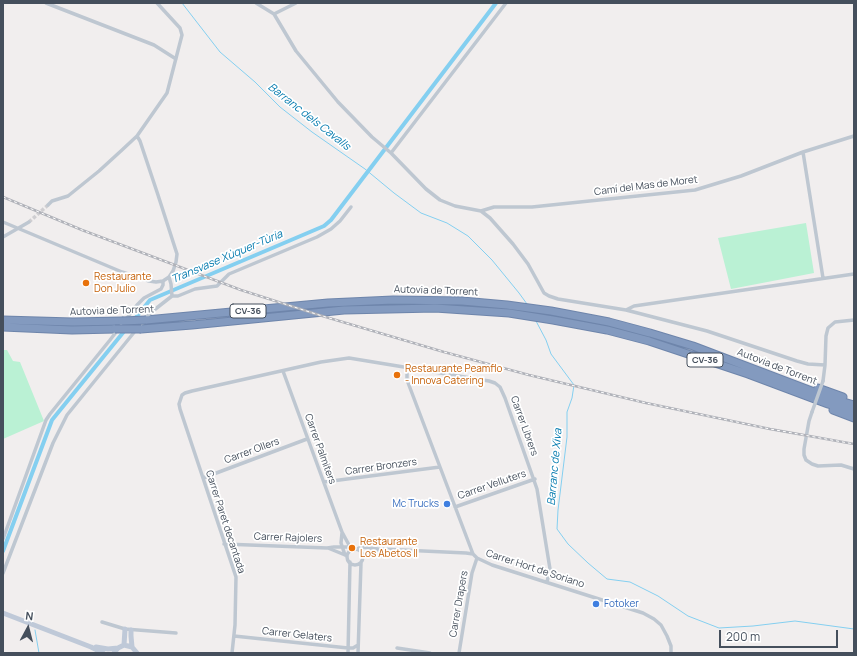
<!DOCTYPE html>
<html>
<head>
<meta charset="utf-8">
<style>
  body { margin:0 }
  #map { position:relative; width:857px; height:656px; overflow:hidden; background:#f1eeee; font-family:Manrope,sans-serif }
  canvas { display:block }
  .frame { position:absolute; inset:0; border:4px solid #454f5c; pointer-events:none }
  .north { position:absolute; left:8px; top:608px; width:40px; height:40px; -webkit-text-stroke:3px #fff; paint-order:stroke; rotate:7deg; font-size:11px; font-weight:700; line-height:16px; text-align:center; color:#454f5c }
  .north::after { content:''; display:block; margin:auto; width:14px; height:18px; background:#454f5c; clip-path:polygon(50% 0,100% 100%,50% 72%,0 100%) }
  .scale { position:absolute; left:719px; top:630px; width:119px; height:18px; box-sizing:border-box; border:2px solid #454f5c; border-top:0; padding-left:5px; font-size:12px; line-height:14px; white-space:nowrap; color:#454f5c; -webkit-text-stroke:3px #fff; paint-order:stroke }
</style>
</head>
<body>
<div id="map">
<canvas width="857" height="656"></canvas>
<div class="frame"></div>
<div class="north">N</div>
<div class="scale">200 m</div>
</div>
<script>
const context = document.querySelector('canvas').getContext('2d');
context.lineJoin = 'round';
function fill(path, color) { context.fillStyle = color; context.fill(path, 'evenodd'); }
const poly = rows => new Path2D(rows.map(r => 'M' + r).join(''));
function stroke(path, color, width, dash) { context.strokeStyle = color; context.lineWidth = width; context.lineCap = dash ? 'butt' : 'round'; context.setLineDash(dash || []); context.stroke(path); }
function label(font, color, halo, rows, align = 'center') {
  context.font = font + ' Manrope,sans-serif'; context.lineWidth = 3.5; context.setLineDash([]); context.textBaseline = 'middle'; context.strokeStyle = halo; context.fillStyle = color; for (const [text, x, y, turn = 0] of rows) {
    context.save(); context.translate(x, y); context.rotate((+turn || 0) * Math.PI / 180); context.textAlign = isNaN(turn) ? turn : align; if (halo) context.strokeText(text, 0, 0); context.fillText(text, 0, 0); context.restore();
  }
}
fill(poly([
  [806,223,814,273,731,289,718,238],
  [3,350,7,350,13,361,20,362,44,421,3,439]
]), '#baf1d4');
stroke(poly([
  [182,3,220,52,255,82,280,107,312,132,365,169,394,193,421,213,447,223,468,236,492,260,519,293,527,304],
  [536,321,546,340,551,354,574,385,572,398,567,412,567,437,558,510,557,529,568,544,588,563,607,579,630,582,658,596,688,616,719,628,753,626,795,621,854,629],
  [35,630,39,653]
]), '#84cff0', 1);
stroke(poly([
  [133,321,150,300,324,226,331,220,496,3],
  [3,551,52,420,126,329]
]), '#84cff0', 4);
stroke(poly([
  [29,222,48,205]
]), '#cfced1', 3.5, [3.5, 2]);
const highway = poly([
  [3,320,73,322,122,321],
  [146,320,328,303,393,300,462,301,507,305,551,311,609,322,650,333,693,346,830,398,854,405],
  [3,327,72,330,115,329],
  [141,329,192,325,344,310,435,308,509,313,553,320,607,330,649,341,748,374,828,404,854,412],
  [818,388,843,397],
  [833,410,854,418]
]);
stroke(highway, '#6e85ab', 9);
stroke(poly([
  [46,3,154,45,176,59],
  [256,3,274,14,296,51,338,102,372,137,391,153,426,189,440,200,455,206,481,211,490,218,513,244,528,264,544,293,549,296,558,299,626,310,707,331,797,361,808,364,825,365,826,336,828,328,835,322,854,320],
  [274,14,296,3],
  [803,152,823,278],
  [391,153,506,3],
  [48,205,52,201,68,196,99,171,122,150,137,136,167,93,182,35,180,28,157,3],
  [481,211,494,207,532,207,695,190,741,176,803,152,854,136],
  [3,222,122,272,149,281,156,282,163,281,169,277,173,271,176,262,177,254,158,195,140,141,137,136],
  [3,237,29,222],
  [169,277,171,284,172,296],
  [626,310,634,306,854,274],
  [407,367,407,380,473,554,477,558,492,565,643,613,654,619,661,625,667,636,671,646,671,653],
  [283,371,342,532,349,545,354,550],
  [823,381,825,365],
  [812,412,809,421,804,449,804,455,806,460,812,464,818,466,841,465,854,469],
  [203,478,307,439],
  [324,482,440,467],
  [455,507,535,479],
  [342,533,341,543,345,555],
  [3,539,46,420,50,414,110,340,137,305,144,298,161,289,163,285,163,281],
  [224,544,327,548,334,547,349,547,352,549],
  [328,548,345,555],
  [357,549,361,547,378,549],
  '347 557a8 8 0 1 1 16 0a8 8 0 1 1-16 0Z',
  [363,557,370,552,381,549,466,553,473,554],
  [3,573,53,443,67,415,149,314,172,296,178,296,195,289,217,286,229,274,317,237,331,229,340,221,351,207],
  [102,622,125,629,176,633],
  [234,636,348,648,353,648,358,645],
  [397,648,430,653],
  [232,653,235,625,236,577,180,409,179,404,182,395,185,393,192,391,321,362,349,358,489,381,495,383,500,387,505,398,537,489,550,569,547,582],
  [348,653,350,562],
  [358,653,361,563],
  [459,653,472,573,477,558]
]), '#bec7d1', 3.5);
stroke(poly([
  [3,613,91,647,103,653],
  [131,630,131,636,132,647],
  [124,645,125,629],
  [96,647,108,649,118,648],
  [114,653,118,648,124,645,132,647,137,653]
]), '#bfc9d8', 5);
stroke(highway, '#839abf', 7);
const rail = poly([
  [3,197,82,230,241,290,319,315,444,352,529,375,646,403,770,429,854,444]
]);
stroke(rail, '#b0b2b9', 2.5);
stroke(rail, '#fff', 1, [3]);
const highwayBridge = poly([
  [122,321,146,320],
  [115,329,141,329]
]);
stroke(highwayBridge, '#6e85ab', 9, []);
stroke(poly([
  [812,412,823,381]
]), '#bec7d1', 3.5);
stroke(highwayBridge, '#839abf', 7);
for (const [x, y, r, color] of [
  [86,283,4,"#e8710a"],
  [397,375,4,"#e8710a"],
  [447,504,4,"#3f7fe0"],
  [352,548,4,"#e8710a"],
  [596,604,4,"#3f7fe0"]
]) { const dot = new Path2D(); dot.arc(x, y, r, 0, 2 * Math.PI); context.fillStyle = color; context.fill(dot); stroke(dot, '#fff', 1.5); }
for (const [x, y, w] of [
  [248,311,36],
  [705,360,36]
]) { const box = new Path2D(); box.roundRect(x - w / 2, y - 7, w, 14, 3); context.fillStyle = '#fff'; context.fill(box); stroke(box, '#454f5c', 1); }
label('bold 9px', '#454f5c', null, [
  ["CV-36",248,311],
  ["CV-36",705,360]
]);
label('10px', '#454f5c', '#fff', [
  ["Camí del Mas de Moret",646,186,-7],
  ["Autovia de Torrent",436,291,2],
  ["Autovia de Torrent",112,311,-2],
  ["Autovia de Torrent",777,367,21],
  ["Carrer Librers",524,426,70],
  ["Carrer Palmiters",320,449,70],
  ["Carrer Ollers",252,451,-20],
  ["Carrer Bronzers",381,467,-8],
  ["Carrer Velluters",492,485,-19],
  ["Carrer Paret decantada",225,522,72],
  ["Carrer Rajolers",288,538,2],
  ["Carrer Hort de Soriano",535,569,18],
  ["Carrer Drapers",459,604,-80],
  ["Carrer Gelaters",297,635,6]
]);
label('10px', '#c56008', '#fff', [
  ["Restaurante",94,277],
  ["Don Julio",94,289],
  ["Restaurante Peamflo",405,369],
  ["- Innova Catering",405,381],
  ["Restaurante",360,542],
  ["Los Abetos II",360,554]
], 'left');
label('10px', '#366cbe', '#fff', [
  ["Mc Trucks",439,504],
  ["Fotoker",604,604,"left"]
], 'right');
label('italic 11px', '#057baf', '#fff', [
  ["Barranc dels Cavalls",309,117,38],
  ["Transvase Xùquer-Tùria",227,257,-23],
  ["Barranc de Xiva",555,467,-85]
]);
</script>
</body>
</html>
